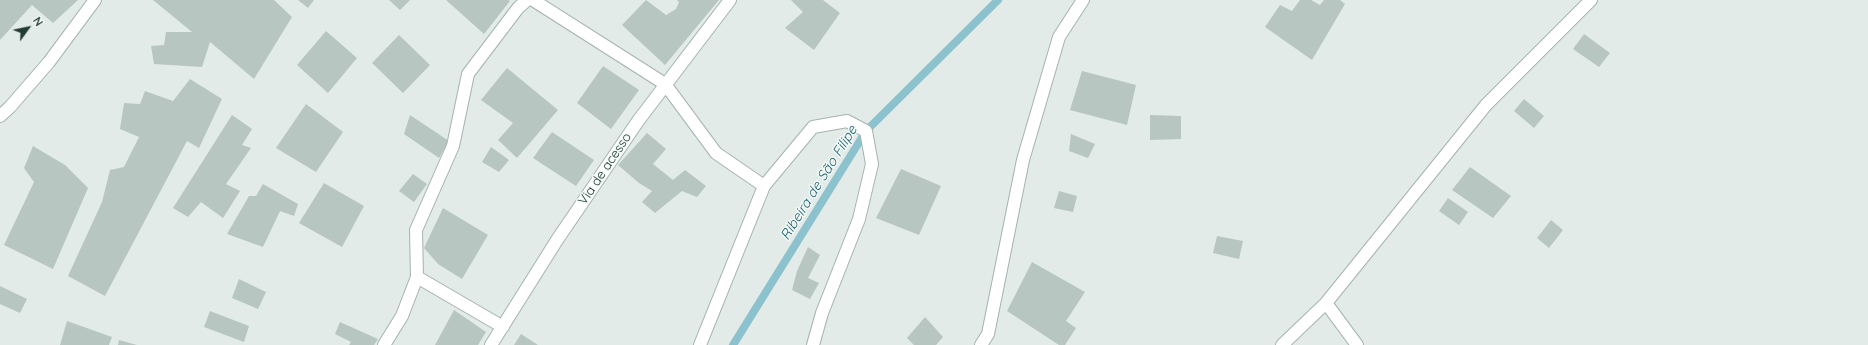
<!DOCTYPE html>
<html>
<head>
<meta charset="utf-8">
<style>
  body { margin:0 }
  #map { position:relative; width:1868px; height:345px; overflow:hidden; background:#e2ebe7; font-family:Quicksand,sans-serif }
  canvas { display:block }
  .north { position:absolute; left:8px; top:8px; width:40px; height:40px; -webkit-text-stroke:3px #f2f8f5; paint-order:stroke; rotate:57deg; font-size:11px; font-weight:700; line-height:16px; text-align:center; color:#233b35 }
  .north::after { content:''; display:block; margin:auto; width:14px; height:18px; background:#233b35; clip-path:polygon(50% 0,100% 100%,50% 72%,0 100%) }
</style>
</head>
<body>
<div id="map">
<canvas width="1868" height="345"></canvas>
<div class="north">N</div>
</div>
<script>
const context = document.querySelector('canvas').getContext('2d');
context.lineJoin = 'round';
const poly = rows => new Path2D(rows.map(r => 'M' + r).join(''));
function stroke(path, color, width, dash) { context.strokeStyle = color; context.lineWidth = width; context.lineCap = dash ? 'butt' : 'round'; context.setLineDash(dash || []); context.stroke(path); }
function fill(path, color) { context.fillStyle = color; context.fill(path, 'evenodd'); }
function label(font, color, halo, rows, align = 'center') {
  context.font = font + ' Quicksand,sans-serif'; context.lineWidth = 3; context.setLineDash([]); context.textBaseline = 'middle'; context.strokeStyle = halo; context.fillStyle = color; for (const [text, x, y, turn = 0] of rows) {
    context.save(); context.translate(x, y); context.rotate((+turn || 0) * Math.PI / 180); context.textAlign = isNaN(turn) ? turn : align; if (halo) context.strokeText(text, 0, 0); context.fillText(text, 0, 0); context.restore();
  }
}
stroke(poly([
  [733,345,866,131,998,0]
]), '#8cc2ce', 8);
fill(poly([
  [0,0,78,0,53,23,32,5,0,40],
  [153,0,274,0,292,17,254,79,210,42,202,67,154,64,151,46,164,45,166,32,192,32],
  [298,0,314,0,308,8],
  [389,0,410,0,400,10],
  [446,0,508,0,510,1,484,34],
  [646,0,666,15,676,9,679,2,677,0,719,0,665,65,622,25],
  [791,0,823,0,840,13,814,50,785,28,803,12],
  [1300,0,1311,0,1320,5,1324,0,1340,0,1345,4,1312,60,1265,27,1280,5,1292,11],
  [326,31,357,58,328,93,297,65],
  [1584,34,1610,53,1599,67,1573,49],
  [399,35,430,65,403,93,372,63],
  [603,66,639,90,611,129,577,103],
  [507,68,558,110,517,158,498,140,513,123,481,100],
  [1082,71,1136,85,1127,125,1070,110],
  [190,79,222,99,199,148,187,141,105,296,68,276,102,202,110,170,124,167,139,137,120,129,124,103,140,104,145,91,173,101],
  [1524,99,1544,116,1534,128,1514,111],
  [306,104,343,132,316,172,276,148],
  [232,115,252,129,242,145,251,148,226,184,240,191,223,218,201,202,188,217,173,208],
  [410,115,449,141,439,158,404,134],
  [1150,115,1181,116,1181,139,1150,140],
  [552,132,594,160,576,186,533,158],
  [647,133,666,149,653,164,673,180,685,170,706,186,697,197,682,191,655,213,642,202,652,191,639,183,618,165],
  [1071,134,1095,144,1088,158,1069,151],
  [33,146,65,165,88,188,53,269,4,245,34,182,24,168],
  [491,147,509,160,499,172,482,162],
  [1470,167,1511,196,1493,218,1452,190],
  [901,169,941,186,919,235,876,218],
  [413,174,427,184,414,202,399,191],
  [324,183,364,206,342,247,299,223],
  [263,184,298,204,294,216,280,211,263,247,227,234,249,196,256,196],
  [1059,191,1077,196,1073,212,1054,208],
  [1448,198,1468,212,1459,225,1439,211],
  [443,208,488,235,462,279,438,264,424,248],
  [1551,220,1563,230,1549,248,1537,238],
  [1217,236,1243,241,1239,259,1213,253],
  [808,247,820,255,808,278,819,283,810,299,792,290,797,271],
  [1032,262,1085,292,1066,321,1076,328,1065,345,1059,345,1007,311],
  [239,279,266,292,258,309,232,298],
  [0,286,27,299,20,313,0,304],
  [454,310,486,332,478,345,435,345],
  [210,311,249,326,244,342,204,327],
  [925,317,943,337,936,345,914,345,907,338],
  [67,321,112,337,109,345,60,345],
  [340,322,378,339,374,345,349,345,351,342,335,334],
  [521,334,538,345,514,345],
  [119,340,137,345,118,345]
]), '#b7c6c0');
const minor = poly([
  [533,0,665,84,716,153,764,186,813,127,847,121,866,131,872,164,859,219,822,313,813,345],
  [0,116,10,107,49,62,95,0],
  [417,277,503,327],
  [1326,303,1357,345],
  [384,345,402,316,417,277,416,230,453,146,468,74,518,8,527,0],
  [491,345,557,240,638,121,730,0],
  [700,345,764,186],
  [981,345,988,334,1023,160,1059,37,1083,0],
  [1282,345,1326,303,1486,105,1591,0]
]);
stroke(minor, '#a5b3ae', 14);
stroke(minor, '#fff', 12);
label('13px', '#233b35', '#f2f8f5', [
  ["Via de acesso",605,169,-56]
]);
label('italic 14px', '#206474', '#f2f8f5', [
  ["Ribeira de São Filipe",819,183,-58]
]);
</script>
</body>
</html>
